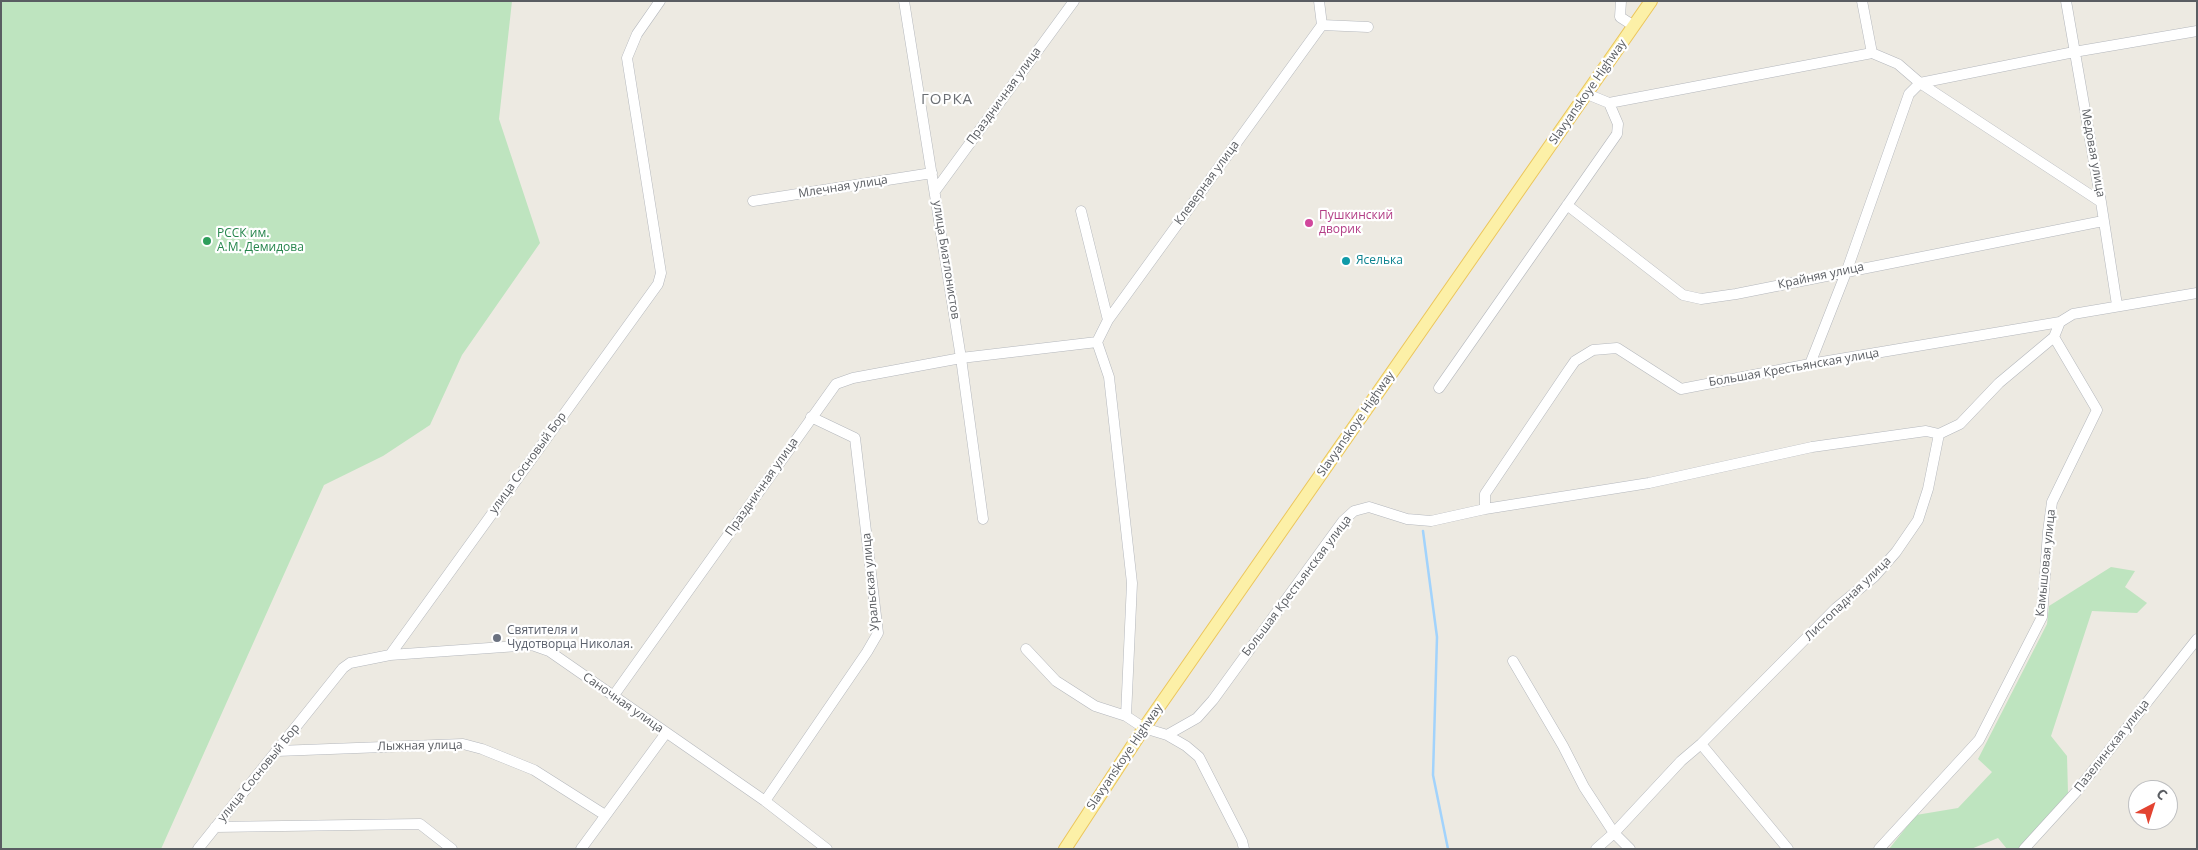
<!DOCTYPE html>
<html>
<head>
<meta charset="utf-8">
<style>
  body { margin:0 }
  #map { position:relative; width:2198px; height:850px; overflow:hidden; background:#edeae2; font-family:"Open Sans",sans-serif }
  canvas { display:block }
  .frame { position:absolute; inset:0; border:2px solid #5a5d62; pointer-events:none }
  .north { position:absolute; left:2128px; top:780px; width:50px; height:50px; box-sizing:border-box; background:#fff; border:1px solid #bdbec0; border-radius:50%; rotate:40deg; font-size:14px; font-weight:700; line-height:20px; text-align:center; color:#5a5d62 }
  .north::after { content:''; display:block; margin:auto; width:18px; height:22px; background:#e34331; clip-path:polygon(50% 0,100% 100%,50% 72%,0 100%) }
</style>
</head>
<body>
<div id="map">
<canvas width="2198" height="850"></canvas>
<div class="frame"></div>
<div class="north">С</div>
</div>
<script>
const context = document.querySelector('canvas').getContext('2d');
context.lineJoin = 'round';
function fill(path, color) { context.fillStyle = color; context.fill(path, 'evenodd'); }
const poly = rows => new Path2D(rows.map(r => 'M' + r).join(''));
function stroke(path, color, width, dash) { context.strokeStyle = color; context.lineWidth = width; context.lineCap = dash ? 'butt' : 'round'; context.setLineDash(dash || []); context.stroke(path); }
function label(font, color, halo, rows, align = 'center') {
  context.font = font + ' "Open Sans",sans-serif'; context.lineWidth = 4.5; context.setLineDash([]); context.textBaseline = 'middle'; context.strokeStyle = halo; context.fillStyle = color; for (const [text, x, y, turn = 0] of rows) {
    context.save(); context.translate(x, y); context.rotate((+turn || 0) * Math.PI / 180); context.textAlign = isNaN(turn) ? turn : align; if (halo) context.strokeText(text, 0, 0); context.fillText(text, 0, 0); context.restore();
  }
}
fill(poly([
  [1,1,512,1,499,119,540,243,462,355,430,425,383,456,324,485,161,849,1,849],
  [2111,567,2135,571,2125,587,2147,603,2137,613,2092,611,2051,736,2067,756,2068,793,2018,849,2007,849,1998,838,1971,849,1889,849,1916,815,1958,808,1992,772,1978,759,2047,624,2049,606]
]), '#bee4bf');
stroke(poly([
  [1423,531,1437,637,1433,775,1448,849]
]), '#a2d3fc', 2.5);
const minor = poly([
  [904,1,961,358,983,519],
  [1621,1,1620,17,1634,26],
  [1862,1,1872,53],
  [2066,1,2101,202,2117,305],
  [1322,25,1368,27],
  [1587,94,1609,103,1872,53,1898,64,1920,83,2074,52,2197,31],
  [935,191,1074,1],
  [753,201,932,173],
  [1567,205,1683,295,1701,299,1736,294,2103,221],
  [1081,211,1108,320],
  [1097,342,1108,320,1322,25,1319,1],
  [1097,342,1109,377,1132,583,1126,716],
  [1810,364,1847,270,1909,94,1920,83,2101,202],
  [1439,388,1617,134,1618,124,1609,103],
  [1485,509,1649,483,1812,447,1926,431,1939,434],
  [1026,649,1056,681,1095,706,1126,716,1144,728,1167,735,1186,746,1199,757,1242,841,1244,849],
  [390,655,532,645,549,651,765,801,827,849],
  [1513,661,1563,746,1584,787,1614,833,1630,849],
  [614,695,836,384,853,378,961,358,1097,342],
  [1167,735,1197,718,1213,700,1343,521,1354,511,1369,507,1407,519,1431,521,1485,509,1485,494,1568,371,1575,361,1593,350,1617,348,1681,389,1810,364,2060,322,2073,314,2197,293],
  [1701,744,1788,849],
  [277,751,463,744,482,749,534,770,605,815],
  [765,801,867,652,878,633,855,438,811,417],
  [215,827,420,824,452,849],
  [198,849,343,668,350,663,390,655,658,284,661,273,627,58,637,34,660,1],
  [581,849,666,733],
  [1596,849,1614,833,1681,761,1701,744,1836,608,1874,577,1896,552,1918,520,1928,489,1939,434,1960,424,1999,383,2054,337,2060,322],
  [1879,849,1979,740,2042,617,2048,532,2052,502,2097,410,2054,337],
  [2024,849,2076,792,2197,639]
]);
const major = poly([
  [1065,849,1144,728,1651,1]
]);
stroke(minor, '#b4b7bc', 11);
stroke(major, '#ecc65b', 14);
stroke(minor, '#fff', 10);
stroke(major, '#fcf0a7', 12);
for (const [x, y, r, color] of [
  [1309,223,5,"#d1479c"],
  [207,241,5,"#2e9e5b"],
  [1346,261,5,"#0f9aa8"],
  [497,638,5,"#6b7280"]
]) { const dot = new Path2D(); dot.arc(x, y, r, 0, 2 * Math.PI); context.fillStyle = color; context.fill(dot); stroke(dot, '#fff', 2); }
label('12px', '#5a5d62', '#fff', [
  ["Slavyanskoye Highway",1588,92,-55],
  ["Праздничная улица",1004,96,-54],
  ["Медовая улица",2093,153,80],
  ["Клеверная улица",1207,183,-54],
  ["Млечная улица",843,187,-9],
  ["улица Биатлонистов",946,260,81],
  ["Крайняя улица",1821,276,-12],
  ["Большая Крестьянская улица",1794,368,-10],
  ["Slavyanskoye Highway",1356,424,-55],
  ["улица Сосновый Бор",528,463,-54],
  ["Праздничная улица",762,487,-55],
  ["Камышовая улица",2046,563,-84],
  ["Уральская улица",871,582,-95],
  ["Большая Крестьянская улица",1297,586,-53],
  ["Листопадная улица",1848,599,-44],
  ["Саночная улица",623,703,35],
  ["Лыжная улица",420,746,-1],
  ["Пазелинская улица",2112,746,-52],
  ["Slavyanskoye Highway",1125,757,-56],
  ["улица Сосновый Бор",259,773,-51]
]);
label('12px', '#b23c85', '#fff', [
  ["Пушкинский",1319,216],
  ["дворик",1319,230]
], 'left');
label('12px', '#27864d', '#fff', [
  ["РССК им.",217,234],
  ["А.М. Демидова",217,248]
], 'left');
label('12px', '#0d838f', '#fff', [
  ["Яселька",1356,261]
], 'left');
label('12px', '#5b616d', '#fff', [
  ["Святителя и",507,631],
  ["Чудотворца Николая.",507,645]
], 'left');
context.letterSpacing = '1px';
label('15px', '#6b6f74', '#fff', [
  ["ГОРКА",947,100]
]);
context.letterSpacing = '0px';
</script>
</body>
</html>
